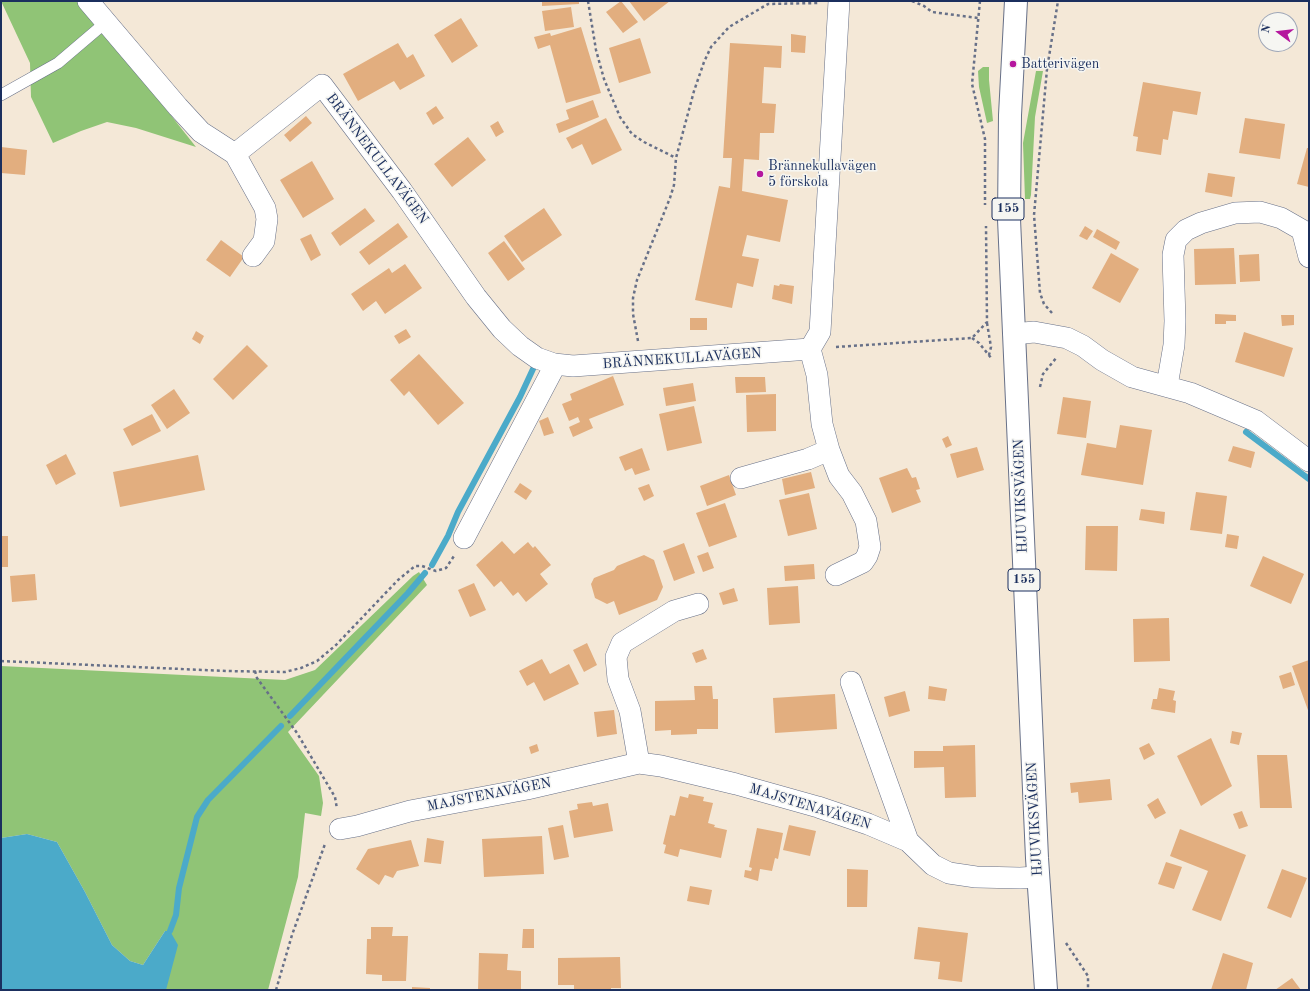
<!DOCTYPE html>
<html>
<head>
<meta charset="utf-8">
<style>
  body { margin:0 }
  #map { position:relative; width:1310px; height:991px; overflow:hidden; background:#f4e8d7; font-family:"Old Standard TT",serif }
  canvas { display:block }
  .frame { position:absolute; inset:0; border:2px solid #1b2f5e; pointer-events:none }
  .north { position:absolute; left:1258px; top:12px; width:40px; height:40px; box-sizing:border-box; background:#f6f6f2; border:1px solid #9ea6b7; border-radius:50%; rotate:285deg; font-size:11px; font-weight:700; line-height:16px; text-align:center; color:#1b2f5e }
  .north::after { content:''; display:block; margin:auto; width:14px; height:18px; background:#b5179e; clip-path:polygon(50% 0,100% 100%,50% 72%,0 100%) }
</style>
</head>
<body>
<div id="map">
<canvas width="1310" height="991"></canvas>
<div class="frame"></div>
<div class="north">N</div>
</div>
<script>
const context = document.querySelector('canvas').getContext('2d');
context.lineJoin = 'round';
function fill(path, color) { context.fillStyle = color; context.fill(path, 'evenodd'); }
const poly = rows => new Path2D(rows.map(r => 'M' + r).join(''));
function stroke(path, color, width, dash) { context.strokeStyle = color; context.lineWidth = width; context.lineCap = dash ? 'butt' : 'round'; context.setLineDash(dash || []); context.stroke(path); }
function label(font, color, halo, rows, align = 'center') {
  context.font = font + ' "Old Standard TT",serif'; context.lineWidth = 3; context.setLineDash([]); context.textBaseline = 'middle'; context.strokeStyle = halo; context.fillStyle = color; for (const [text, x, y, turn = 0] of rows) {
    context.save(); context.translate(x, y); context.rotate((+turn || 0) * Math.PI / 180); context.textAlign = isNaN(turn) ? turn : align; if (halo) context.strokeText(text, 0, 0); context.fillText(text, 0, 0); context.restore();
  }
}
fill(poly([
  [1,1,77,1,86,14,124,56,196,147,136,128,107,122,81,131,53,143,31,97,30,63],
  [983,67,989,67,989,80,993,121,987,123,979,87,978,71],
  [1036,71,1043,71,1035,117,1031,195,1030,199,1025,199,1023,143],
  [419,572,427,585,288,732,319,776,323,803,321,816,305,813,298,877,268,990,166,990,165,931,143,965,130,961,112,945,85,892,57,842,27,834,1,838,1,666,285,680,315,670,413,576]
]), '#90c476');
fill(poly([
  [27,834,57,842,85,892,112,945,130,961,143,965,165,931,170,931,178,945,166,990,1,990,1,838]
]), '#4baac9');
stroke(poly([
  [1246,432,1309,479],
  [432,565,448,536,458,512,520,397,533,369],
  [290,716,408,593,425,573],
  [170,931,176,915,179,888,197,817,208,800,281,726]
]), '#4baac9', 6);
fill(poly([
  [542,1,579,1,579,4,542,6],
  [621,1,638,22,623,33,606,12],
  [629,1,670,1,644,21],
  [571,7,574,27,545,31,542,11],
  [461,18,478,46,452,63,434,35],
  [581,27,601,93,566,103,550,45,538,49,534,37,550,33,551,36],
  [791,34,806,36,805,53,791,52],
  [640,38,651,73,619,83,609,48],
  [398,43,407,58,413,54,425,76,400,90,394,81,358,101,343,74],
  [730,43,782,46,781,68,764,67,762,103,776,104,774,133,760,133,759,160,744,159,742,191,788,200,780,242,747,235,742,256,759,259,753,287,737,283,732,308,695,300,719,186,730,188,732,158,723,158],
  [1143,82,1201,92,1197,115,1173,111,1168,140,1163,139,1161,155,1136,151,1138,137,1133,136],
  [593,100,599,117,559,133,556,124,569,119,566,110],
  [436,106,444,118,433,125,426,113],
  [306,116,312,123,290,142,284,135],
  [606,118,622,150,592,165,582,144,572,149,566,138],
  [1245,118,1285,124,1280,159,1239,153],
  [498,121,504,132,496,137,490,126],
  [468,137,486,160,452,187,434,164],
  [1,147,27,150,25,175,1,173],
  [1307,148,1309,148,1309,187,1297,184],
  [312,161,334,199,303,218,280,180],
  [1208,173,1235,177,1232,197,1205,192],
  [365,208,375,221,340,246,331,233],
  [544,208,562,235,522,262,504,236],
  [398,223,408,237,369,265,359,252],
  [1085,226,1093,231,1087,240,1079,236],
  [1097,229,1120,242,1116,250,1093,237],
  [311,234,321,255,311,261,300,239],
  [221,240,244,257,230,277,206,260],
  [504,241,525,269,508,281,488,253],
  [1234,248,1236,284,1195,285,1194,249],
  [1111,253,1139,269,1120,303,1092,288],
  [1259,254,1260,281,1240,282,1239,255],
  [405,264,422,288,385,314,376,301,363,311,351,294,389,268,392,273],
  [780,284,794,286,792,304,772,299,774,285,779,286],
  [1215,314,1236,315,1236,321,1226,321,1226,324,1215,324],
  [1281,315,1294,315,1294,325,1282,326],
  [690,318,707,318,707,330,690,330],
  [406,329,411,337,399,344,394,336],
  [196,331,204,336,200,344,192,339],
  [1244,332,1293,348,1284,377,1235,362],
  [247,345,268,366,233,400,213,379],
  [419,354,464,403,438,425,409,391,404,396,390,380],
  [613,376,624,405,589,419,593,428,573,437,569,427,580,422,578,417,569,421,562,404,572,400,570,394],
  [735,377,765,377,766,392,736,393],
  [693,383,696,401,666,406,663,388],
  [174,389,190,413,167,429,151,405],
  [776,394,776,431,747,432,746,395],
  [1063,397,1091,401,1086,438,1057,434],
  [694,406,702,443,667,451,659,414],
  [152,414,161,431,132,446,123,429],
  [548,417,554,433,544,436,539,421],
  [1120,425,1152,430,1143,485,1081,475,1087,443,1116,448],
  [948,436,952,445,946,448,942,439],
  [1233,446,1255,452,1251,468,1228,461],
  [977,447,984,470,957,478,950,454],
  [642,448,650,470,635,475,632,468,625,471,619,457],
  [66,454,76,474,56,485,46,465],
  [198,455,205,490,120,507,113,472],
  [907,468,912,478,916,477,920,489,916,490,921,502,892,513,879,478],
  [811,472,815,488,785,495,782,479],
  [729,475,736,495,707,506,700,486],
  [520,483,532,491,526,500,514,492],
  [649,484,654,496,644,501,638,488],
  [1196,492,1227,496,1222,534,1190,530],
  [809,493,817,529,788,536,779,500],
  [725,503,737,537,709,547,696,513],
  [1141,509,1165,512,1164,524,1139,520],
  [1086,526,1118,526,1117,571,1085,570],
  [1227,534,1239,536,1237,549,1225,547],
  [1,536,8,536,8,567,1,567],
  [502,541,514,554,528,542,533,548,535,546,551,565,540,574,548,584,526,602,518,592,513,596,501,581,494,587,476,565],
  [684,543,695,573,674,581,663,551],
  [708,552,714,568,703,572,697,556],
  [644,555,654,560,663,587,657,600,619,615,614,601,607,604,595,598,591,584,594,578,614,570,617,566],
  [1263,556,1304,574,1291,604,1250,586],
  [814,564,815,579,785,581,784,566],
  [35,574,37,600,12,602,10,576],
  [474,583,486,610,470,617,458,590],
  [798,586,800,623,769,625,767,588],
  [734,588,738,601,723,605,719,593],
  [1169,618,1170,661,1134,662,1133,619],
  [587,643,597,665,584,672,573,650],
  [703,649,707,659,696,663,692,653],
  [542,659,550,674,569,664,579,684,544,701,534,682,527,686,519,671],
  [1309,660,1309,713,1292,666],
  [1291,672,1295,685,1283,689,1279,676],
  [694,686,712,686,713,699,718,699,718,729,697,729,697,734,671,735,671,730,655,731,655,701,695,700],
  [929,686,947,689,945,701,928,699],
  [1159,688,1175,691,1173,700,1176,701,1175,713,1151,709,1153,699,1157,699],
  [905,691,910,711,889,717,884,697],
  [835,694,837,729,775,733,773,698],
  [614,710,617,734,597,737,594,712],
  [1232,731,1242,733,1239,745,1230,743],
  [1211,738,1232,786,1201,806,1177,756],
  [1149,743,1155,754,1144,760,1139,748],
  [537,744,539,751,531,754,529,747],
  [975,745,976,797,945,798,944,767,914,768,914,751,943,751,943,746],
  [1257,755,1287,755,1292,808,1260,808],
  [1110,779,1112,800,1079,803,1078,792,1071,793,1070,783],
  [689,794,704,797,703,801,713,803,708,823,715,825,714,827,727,830,721,858,680,849,678,857,664,853,666,845,663,844,670,815,675,816,680,796,688,798],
  [1158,798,1166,813,1155,819,1147,805],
  [592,802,593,806,608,803,613,831,574,838,569,811,578,809,577,804],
  [1242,811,1248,826,1239,829,1233,814],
  [563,825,569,857,554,860,548,828],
  [789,825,816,831,810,856,783,850],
  [757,828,783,833,778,859,775,858,772,871,760,869,758,881,744,877,745,870,751,871,752,868,749,867],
  [1180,829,1246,855,1221,921,1192,910,1208,871,1170,856],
  [542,836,544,874,484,877,482,839],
  [427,838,444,841,441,864,424,862],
  [411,840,419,866,397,871,393,878,385,875,379,885,356,869,368,849],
  [1166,862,1182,867,1174,889,1158,884],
  [847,869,868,870,867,907,847,907],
  [1282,869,1307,878,1291,918,1267,908],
  [690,886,712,890,709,905,687,901],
  [371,927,393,927,392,936,408,936,406,981,382,981,382,975,366,974,367,939,371,939],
  [918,927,968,933,962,982,938,979,940,962,914,959],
  [523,929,534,929,534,948,522,948],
  [479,953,508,954,507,970,521,971,521,990,478,990],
  [1223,953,1253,963,1246,990,1211,990],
  [620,957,621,988,611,988,611,990,574,990,574,985,558,985,558,958],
  [1292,978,1301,990,1275,990],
  [412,987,430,988,430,990,412,990]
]), '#e2ae7f');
const service = poly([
  [1,95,58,63,105,23]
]);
const minor = poly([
  [88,1,178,107,201,132,235,154,322,85,402,191,476,297,502,329,520,346,537,358,554,364,573,366,810,349,820,332,839,1],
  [235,154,265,208,267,219,264,241,253,256],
  [1014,334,1034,332,1067,338,1083,346,1102,360,1132,377,1190,393,1256,421,1309,461],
  [810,349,817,375,822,424,829,450,839,476,852,493,866,521,870,547,867,556,863,562,836,575],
  [1167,386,1174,345,1175,321,1173,255,1176,240,1186,230,1201,223,1235,213,1260,212,1281,218,1302,230,1309,257],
  [741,478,808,459,829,450],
  [464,538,552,371,554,364],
  [698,604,674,611,622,643,616,657,618,679,630,711,639,763,661,766,736,784,818,807,868,824,908,841],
  [851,682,908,841,933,865,949,873,976,877,1020,878,1038,877],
  [340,829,357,826,410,811,527,789,639,763]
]);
const primary = poly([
  [1016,1,1010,115,1009,219,1037,858,1046,990]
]);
stroke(service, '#677088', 12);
stroke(minor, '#677088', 22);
stroke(primary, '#677088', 24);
stroke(poly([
  [588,1,596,50,604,79,620,117,632,134,644,142,676,158],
  [912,1,924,6,932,12,978,18],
  [980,1,972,84,985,139,985,205],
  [1052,313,1044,304,1040,293,1034,215,1047,69,1058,1],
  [987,323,991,347,989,355],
  [972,338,979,343,992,359],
  [638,341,633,314,633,298,637,280,670,198,674,185,676,158,694,91,704,62,711,47,729,27,768,4,818,3],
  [836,347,972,338,987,322,986,226],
  [1040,387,1043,374,1057,357],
  [1,661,226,671,285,672,301,668,317,661,336,645,398,580,415,566,422,566,436,571,446,568,454,556],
  [255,671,257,678,297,733,335,797,337,809],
  [1066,943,1088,976,1088,990],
  [276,990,292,935,325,844]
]), '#677088', 2.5, [3, 3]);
stroke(service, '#fff', 11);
stroke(minor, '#fff', 21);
stroke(primary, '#fff', 22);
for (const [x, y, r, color] of [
  [1013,64,4,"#b5179e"],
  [760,174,4,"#b5179e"]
]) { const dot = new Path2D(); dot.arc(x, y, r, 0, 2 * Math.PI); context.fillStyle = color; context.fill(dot); stroke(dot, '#f6f6f2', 1.5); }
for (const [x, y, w] of [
  [1008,209,32],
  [1024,580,32]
]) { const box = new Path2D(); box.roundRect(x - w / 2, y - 11, w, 22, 3); context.fillStyle = '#f6f6f2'; context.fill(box); stroke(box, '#1b2f5e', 1); }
label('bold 13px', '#1b2f5e', null, [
  ["155",1008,209],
  ["155",1024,580]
]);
label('14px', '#1b2f5e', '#f6f6f2', [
  ["Batterivägen",1021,64],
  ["Brännekullavägen",768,166],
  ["5 förskola",768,182]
], 'left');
label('14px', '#1b2f5e', '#f6f6f2', [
  ["BRÄNNEKULLAVÄGEN",377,159,53],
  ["BRÄNNEKULLAVÄGEN",682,359,-4],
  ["HJUVIKSVÄGEN",1021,496,-92],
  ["MAJSTENAVÄGEN",489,795,-11],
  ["MAJSTENAVÄGEN",810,807,17],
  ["HJUVIKSVÄGEN",1035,819,-93]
]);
</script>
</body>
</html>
